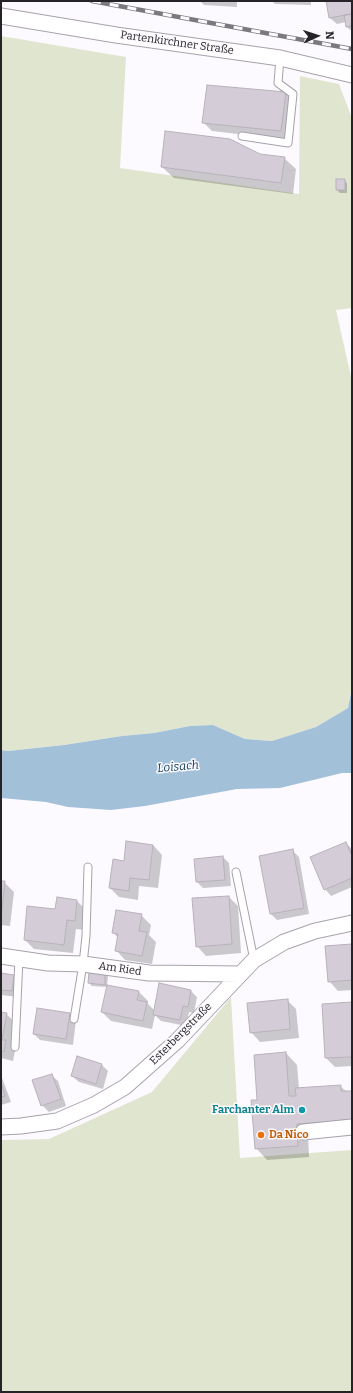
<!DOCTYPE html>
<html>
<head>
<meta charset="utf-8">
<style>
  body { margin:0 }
  #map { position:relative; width:353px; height:1393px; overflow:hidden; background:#fdfaff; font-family:Bitter,serif }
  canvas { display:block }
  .frame { position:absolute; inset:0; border:2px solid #262327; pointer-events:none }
  .north { position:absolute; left:297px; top:16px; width:40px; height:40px; -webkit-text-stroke:3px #fdfaff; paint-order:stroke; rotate:87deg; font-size:11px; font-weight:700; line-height:16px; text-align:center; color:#262327 }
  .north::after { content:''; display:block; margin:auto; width:14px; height:18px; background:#262327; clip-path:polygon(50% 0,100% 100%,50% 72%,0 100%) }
</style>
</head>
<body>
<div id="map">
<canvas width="353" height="1393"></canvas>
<div class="frame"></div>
<div class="north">N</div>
</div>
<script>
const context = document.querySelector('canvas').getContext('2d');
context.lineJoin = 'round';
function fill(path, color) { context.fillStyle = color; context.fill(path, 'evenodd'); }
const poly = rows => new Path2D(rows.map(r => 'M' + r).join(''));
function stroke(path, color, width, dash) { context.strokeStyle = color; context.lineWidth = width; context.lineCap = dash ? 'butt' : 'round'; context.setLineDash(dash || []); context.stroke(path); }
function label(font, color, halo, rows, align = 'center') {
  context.font = font + ' Bitter,serif'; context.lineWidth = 3; context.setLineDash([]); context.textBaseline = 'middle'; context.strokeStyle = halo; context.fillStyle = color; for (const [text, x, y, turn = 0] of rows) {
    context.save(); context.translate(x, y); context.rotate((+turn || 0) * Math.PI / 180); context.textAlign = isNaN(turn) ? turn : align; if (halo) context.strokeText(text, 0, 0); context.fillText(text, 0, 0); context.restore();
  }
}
fill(poly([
  [1,36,126,57,120,168,299,194,300,76,339,84,352,118,352,308,336,310,352,381,352,687,348,708,316,727,272,741,245,739,213,725,190,726,154,733,122,736,64,745,8,751,1,750],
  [231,997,240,1158,352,1150,352,1392,1,1392,1,1140,49,1139,152,1092]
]), '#e0e5cf');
fill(poly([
  [352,688,352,773,342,773,280,788,237,789,145,806,111,810,68,807,46,802,1,798,1,750,8,751,64,745,122,736,154,733,190,726,213,725,245,739,272,741,316,727,348,708]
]), '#a3c0d9');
fill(poly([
  [200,1,237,1,237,7,204,5],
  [272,1,311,1,311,5,275,4],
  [327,1,352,1,352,29,350,30,347,27,346,22,337,24,330,18],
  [285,93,295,102,290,140,212,131,203,122],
  [284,158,296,169,293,194,174,178,162,167],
  [344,180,347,183,347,193,340,193,337,190],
  [346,843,352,849,352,887,331,896,325,889],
  [153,845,162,855,158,888,139,886,138,900,119,897,110,888,125,862],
  [292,850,299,857,309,914,277,920,271,914],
  [223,857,229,863,231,886,203,888,197,882],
  [1,882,4,882,14,892,10,926,1,925],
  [229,897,238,906,241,953,206,956,197,946],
  [77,901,86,910,84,930,76,929,73,953,34,949,25,940,56,910],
  [141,915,151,925,149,935,156,942,152,964,125,960,116,950,118,938,113,932],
  [352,945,352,990,338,991,329,981],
  [105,973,108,976,107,986,139,992,148,1001,148,1004,155,1011,160,985,191,991,197,997,194,1013,189,1012,186,1026,161,1021,155,1015,152,1029,111,1021,102,1012,107,987,92,986,89,983],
  [1,974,14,976,20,982,18,997,1,995],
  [287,1000,296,1009,299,1038,260,1042,251,1032],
  [352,1003,352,1066,335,1067,326,1058],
  [1,1013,6,1014,16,1023,11,1047,15,1051,13,1061,1,1058],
  [70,1014,76,1020,73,1045,40,1040,34,1034],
  [286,1053,297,1065,299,1089,340,1086,347,1092,352,1092,352,1132,308,1135,309,1157,267,1160,256,1148,258,1101],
  [78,1058,102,1065,108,1071,103,1089,79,1082,72,1076],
  [1,1075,11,1102,1,1105],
  [51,1075,58,1081,66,1106,49,1112,42,1105]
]), '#0003');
const building = poly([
  [326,1,352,1,352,14,329,18,326,1],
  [352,14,352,26,346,27,344,15,352,14],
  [207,85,286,92,281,131,202,123,207,85],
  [165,131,230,139,260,154,285,157,281,183,161,167,165,131],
  [336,179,345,179,345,190,336,190,336,179],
  [126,841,153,845,149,880,130,878,129,891,109,888,113,859,124,861,126,841],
  [346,842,352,856,352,878,324,890,310,857,346,842],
  [293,849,304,908,270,914,259,856,293,849],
  [223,856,225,880,196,882,194,859,223,856],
  [1,881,5,881,1,918,1,881],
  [229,896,232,944,196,947,192,898,229,896],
  [57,897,77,900,75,921,67,920,64,945,24,940,27,906,55,909,57,897],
  [116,910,142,914,139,931,147,932,142,956,115,951,118,934,112,933,116,910],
  [352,944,352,980,328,982,325,946,352,944],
  [89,971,105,972,105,985,88,983,89,971],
  [1,973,14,975,12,991,1,990,1,973],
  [159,983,191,990,188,1007,183,1006,180,1020,153,1015,159,983],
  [107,985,139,991,137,1000,147,1002,143,1021,101,1012,107,985],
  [288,999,290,1029,250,1033,247,1003,288,999],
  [352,1002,352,1057,325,1058,322,1004,352,1002],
  [37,1008,70,1013,66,1039,33,1034,37,1008],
  [1,1012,7,1013,2,1040,6,1040,4,1052,1,1051,1,1012],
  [286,1052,289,1096,296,1096,295,1088,341,1085,341,1091,352,1091,352,1120,297,1124,298,1146,255,1149,251,1100,257,1100,254,1055,286,1052],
  [77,1056,102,1064,96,1084,71,1076,77,1056],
  [52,1074,61,1099,41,1106,32,1080,52,1074],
  [1,1083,5,1096,1,1097,1,1083]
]);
fill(building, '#d4cdd8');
stroke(building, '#b8b1bc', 1);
const service = poly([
  [242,136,288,143,293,94,278,83,280,58],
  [236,872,254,960],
  [74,1019,83,964,86,936,88,867],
  [15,1047,19,958]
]);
const minor = poly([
  [1,16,116,35,280,58,352,75],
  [1,956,48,963,83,964,149,973,240,974],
  [1,1127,21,1126,57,1121,94,1105,125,1087,177,1041,254,960,284,942,315,931,352,923],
  [303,1132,352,1127]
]);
stroke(service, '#a7a1ac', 9);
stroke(minor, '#a7a1ac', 17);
stroke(service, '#fff', 7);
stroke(minor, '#fff', 15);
const rail = poly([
  [92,1,352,49]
]);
stroke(rail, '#7c797d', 4.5);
stroke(rail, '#fdfaff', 3, [9]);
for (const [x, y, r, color] of [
  [302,1110,4,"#0f9aa8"],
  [261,1135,4,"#e8710a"]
]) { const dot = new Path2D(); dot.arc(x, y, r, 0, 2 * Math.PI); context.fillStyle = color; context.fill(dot); stroke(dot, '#fdfaff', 1.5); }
label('11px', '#262327', '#fdfaff', [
  ["Partenkirchner Straße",177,43,8],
  ["Am Ried",120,969,8],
  ["Esterbergstraße",181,1034,-45]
]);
label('bold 11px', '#0d838f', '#fdfaff', [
  ["Farchanter Alm",294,1110]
], 'right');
label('bold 11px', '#c56008', '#fdfaff', [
  ["Da Nico",269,1135]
], 'left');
label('italic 12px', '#0a3b5d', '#fdfaff', [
  ["Loisach",178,767,-5]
]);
</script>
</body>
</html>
